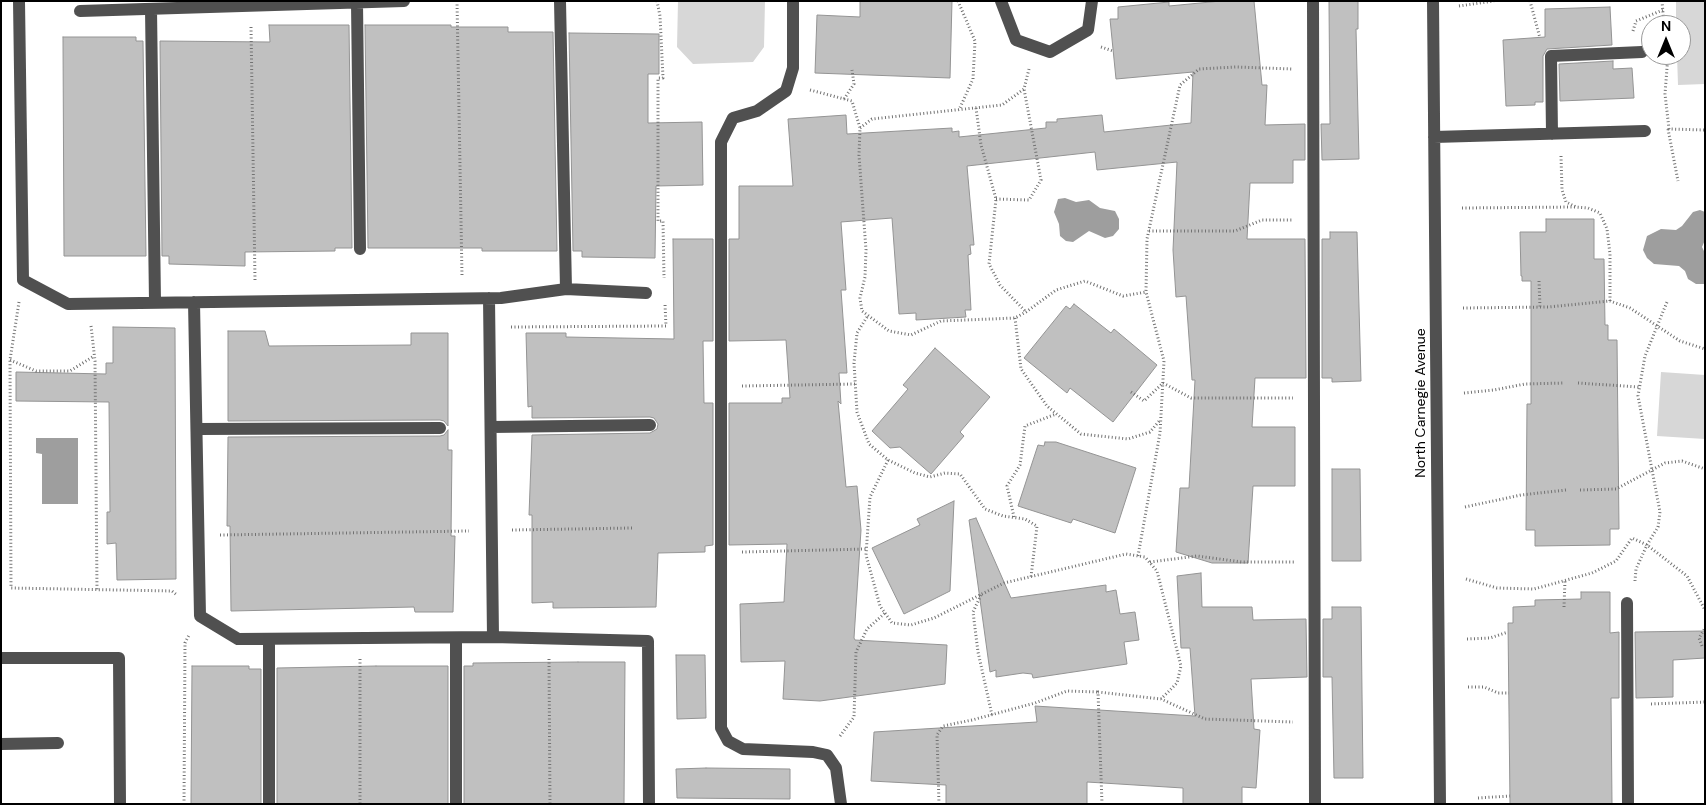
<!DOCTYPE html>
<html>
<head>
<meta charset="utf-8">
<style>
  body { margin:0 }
  #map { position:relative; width:1706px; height:805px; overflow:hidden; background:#fff; font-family:"DM Sans",sans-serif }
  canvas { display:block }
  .frame { position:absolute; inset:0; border:2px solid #000; pointer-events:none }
  .north { position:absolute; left:1641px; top:15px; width:50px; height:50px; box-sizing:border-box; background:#fff; border:1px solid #999; border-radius:50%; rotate:0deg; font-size:14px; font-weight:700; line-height:20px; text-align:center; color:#000 }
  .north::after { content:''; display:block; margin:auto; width:18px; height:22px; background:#000; clip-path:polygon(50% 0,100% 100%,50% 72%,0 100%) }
</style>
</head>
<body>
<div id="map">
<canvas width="1706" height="805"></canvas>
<div class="frame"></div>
<div class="north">N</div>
</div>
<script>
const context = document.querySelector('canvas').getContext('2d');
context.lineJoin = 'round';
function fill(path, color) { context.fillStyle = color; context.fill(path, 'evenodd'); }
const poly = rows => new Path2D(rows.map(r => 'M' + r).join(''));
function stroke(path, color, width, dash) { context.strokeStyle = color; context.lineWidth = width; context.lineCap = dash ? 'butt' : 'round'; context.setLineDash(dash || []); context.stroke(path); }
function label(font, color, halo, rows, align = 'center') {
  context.font = font + ' "DM Sans",sans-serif'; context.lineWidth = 4; context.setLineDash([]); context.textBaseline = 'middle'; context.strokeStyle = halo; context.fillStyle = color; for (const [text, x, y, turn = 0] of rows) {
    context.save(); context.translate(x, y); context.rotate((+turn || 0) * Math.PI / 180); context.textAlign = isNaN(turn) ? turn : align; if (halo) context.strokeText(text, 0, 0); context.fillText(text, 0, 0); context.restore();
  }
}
fill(poly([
  [678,1,765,1,764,47,753,62,693,64,677,47],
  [1676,1,1705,1,1705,84,1678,85,1677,55,1681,55,1681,25,1676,25],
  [1661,372,1705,375,1705,439,1657,436]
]), '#d7d7d7');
fill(poly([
  [1065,198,1076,202,1089,200,1100,208,1115,211,1119,219,1119,229,1113,236,1105,238,1089,231,1073,242,1066,241,1060,236,1059,224,1054,212,1058,199],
  [1700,210,1705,212,1705,240,1702,247,1705,253,1704,284,1696,284,1688,279,1685,271,1679,266,1654,264,1647,258,1643,250,1647,236,1661,229,1676,230,1682,226,1693,212],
  [36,438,78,438,78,504,42,504,42,454,36,453]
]), '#9e9e9e');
const building = poly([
  [860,1,952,1,950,78,815,73,817,15,860,17,860,1],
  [1221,1,1254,1,1262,85,1267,85,1265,125,1305,124,1305,160,1293,160,1293,183,1250,183,1247,239,1305,239,1306,378,1255,378,1252,427,1295,427,1295,486,1253,486,1248,563,1212,563,1176,552,1180,488,1189,488,1195,380,1192,380,1186,296,1176,297,1173,250,1177,162,1097,170,1095,152,967,166,974,245,970,245,971,254,968,255,971,310,965,310,966,317,916,320,916,313,899,314,892,218,841,222,846,290,841,290,847,373,839,373,841,404,838,401,846,487,857,486,861,530,854,638,855,640,947,645,945,684,820,701,783,699,785,661,741,662,740,604,784,602,787,544,729,545,729,403,782,403,782,398,790,398,786,340,729,341,729,239,739,239,739,186,793,186,788,119,846,115,847,134,952,128,952,132,959,131,959,137,1046,128,1046,122,1057,122,1057,119,1102,115,1104,132,1191,123,1193,72,1116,79,1110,19,1118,19,1118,7,1169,2,1169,6,1221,1],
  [1329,1,1358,1,1358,29,1356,29,1359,159,1322,160,1321,124,1330,124,1329,1],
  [1610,7,1612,45,1547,49,1543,56,1543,102,1535,102,1535,105,1506,106,1503,40,1545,37,1545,9,1610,7],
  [269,25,349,25,352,248,335,248,335,251,245,252,245,266,169,264,169,256,162,256,160,41,270,42,269,25],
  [365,25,451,25,451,27,508,27,508,32,553,32,557,251,482,251,482,248,368,248,365,25],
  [569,33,659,34,659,74,648,74,648,123,702,122,703,185,656,186,655,258,582,257,582,251,573,251,569,33],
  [63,37,136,37,136,41,143,41,146,256,64,256,63,37],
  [1613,61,1613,69,1632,68,1634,98,1560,101,1559,64,1613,61],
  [1546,219,1594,219,1594,259,1604,259,1605,325,1608,325,1608,340,1617,340,1619,529,1610,529,1610,545,1535,546,1535,530,1526,530,1527,404,1531,404,1531,281,1522,281,1522,276,1521,276,1520,232,1546,232,1546,219],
  [1330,232,1357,232,1361,381,1332,382,1332,378,1322,378,1322,239,1330,239,1330,232],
  [673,239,713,239,713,341,703,341,704,403,713,403,713,545,705,546,705,552,658,553,656,607,553,608,553,602,532,603,532,515,529,515,532,435,650,433,657,429,658,424,654,418,650,417,532,418,532,406,528,407,526,333,566,333,566,337,674,339,673,239],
  [1074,304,1111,333,1114,329,1157,365,1113,422,1070,388,1067,393,1024,358,1066,306,1070,309,1074,304],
  [113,327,175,328,176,579,117,580,116,543,107,544,107,512,110,512,109,402,16,401,16,372,106,374,106,363,113,363,113,327],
  [228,331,265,331,269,346,411,345,411,333,448,333,448,426,444,421,440,420,228,421,228,331],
  [935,348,990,397,960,432,964,436,931,474,900,447,890,448,872,431,908,389,903,385,935,348],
  [448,430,448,450,452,450,451,536,455,536,453,612,415,612,414,607,231,611,230,526,227,526,228,437,440,436,444,435,448,430],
  [1045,442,1056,442,1136,468,1115,533,1073,519,1071,523,1018,506,1038,445,1044,446,1045,442],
  [1332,469,1360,469,1361,561,1332,561,1332,469],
  [954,501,950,591,904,614,872,548,920,525,917,519,954,501],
  [976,518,1011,598,1106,585,1106,592,1116,590,1120,614,1135,612,1139,640,1124,642,1127,664,1033,678,1032,674,1023,673,996,677,996,670,990,672,969,520,976,518],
  [1201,573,1202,607,1252,607,1253,620,1306,619,1307,677,1251,679,1254,729,1260,730,1256,788,1242,787,1242,804,1183,804,1183,788,1087,782,1087,804,946,804,946,785,871,781,874,732,1037,722,1035,706,1195,716,1190,648,1181,648,1177,576,1201,573],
  [1581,592,1610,592,1610,633,1619,632,1619,698,1611,698,1612,804,1510,804,1508,623,1513,623,1513,607,1535,606,1535,600,1581,599,1581,592],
  [1332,607,1361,607,1363,778,1334,778,1332,677,1323,677,1323,619,1332,619,1332,607],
  [1705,631,1705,658,1673,660,1673,697,1636,698,1635,632,1705,631],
  [676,655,705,655,706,718,677,719,676,655],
  [578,662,625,662,624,804,464,804,464,666,473,666,473,663,578,662],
  [192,666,249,666,249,669,261,669,261,804,191,804,192,666],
  [376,666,448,666,448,804,277,804,277,668,376,666],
  [706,768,790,769,790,799,677,798,676,769,706,768]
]);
fill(building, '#c0c0c0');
stroke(building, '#949494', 1);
stroke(poly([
  [457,1,462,276],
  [657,1,660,16,663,78,658,78,658,221,663,221,664,278],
  [958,1,975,41,973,79,959,110],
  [1530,1,1540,38],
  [1662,1,1664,25],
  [1459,6,1494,1],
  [251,27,255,280],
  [1633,31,1636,21,1663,10],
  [1101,47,1113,51],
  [1668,55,1665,94,1669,129,1705,130],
  [1029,69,1024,89,1002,105,872,119,860,128,859,155,866,250,865,277,860,298,862,311,889,331,911,335,941,321,1015,318,1026,312,1056,290,1085,281,1123,296,1146,292],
  [810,90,852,101,860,128],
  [844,99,854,84,852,70],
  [976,108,981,145,996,199,989,264,1000,285,1026,312],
  [1668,129,1678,181],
  [1561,156,1562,190,1566,202,1576,207,1588,208,1600,213,1607,229,1610,254,1610,301],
  [996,199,1029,200,1041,180,1024,89],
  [1462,208,1575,207],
  [1149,231,1235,231,1262,220,1293,220],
  [1539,281,1540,307],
  [19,302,10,360,11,588,172,591,177,595],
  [1463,308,1548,307,1610,301,1630,308,1680,341,1705,349],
  [867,317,857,333,854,363,857,412,869,444,888,460,915,473,930,477,945,473,960,474,985,509,1003,516,1025,519,1037,526,1031,577],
  [1015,318,1021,369,1047,406,1081,434,1128,439,1150,432,1160,420],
  [91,326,95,361,97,590],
  [511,327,666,326,665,304],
  [10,360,36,371,70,371,94,356],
  [1578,383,1639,387],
  [742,386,855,384],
  [1131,392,1144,401,1163,383,1191,398,1293,398],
  [1464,393,1494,390,1525,384,1564,383],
  [888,460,870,497,866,555,880,606,892,623,911,625,934,618,1004,583,1126,554,1145,557,1157,571,1181,666,1177,683,1161,699],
  [1580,490,1616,489,1665,463,1682,461,1705,469],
  [1465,507,1521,495,1566,490],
  [1014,517,1007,486,1020,465,1025,426,1056,414],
  [512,530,632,528],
  [220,535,469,531],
  [742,552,866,549],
  [1138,556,1160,433,1164,361,1146,292,1147,239,1180,85,1199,69,1236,67,1292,69],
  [1150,562,1197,556,1242,562,1294,562],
  [1466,579,1497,588,1534,589,1592,573,1616,561,1632,538,1647,545,1687,576,1705,610],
  [1635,581,1636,569,1647,545,1658,527,1660,512,1638,396,1645,356,1667,302],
  [981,595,973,612,978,652,992,715],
  [1564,607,1565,580],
  [1467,639,1490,638,1508,632],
  [1702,646,1699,638,1705,628],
  [360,659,360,804],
  [549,659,550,804],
  [1468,687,1484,687,1498,693,1509,693],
  [1651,704,1705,702],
  [840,736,854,717,856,652,867,629,885,613],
  [1478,798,1510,796],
  [184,804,185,643,189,635],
  [939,804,937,735,943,726,972,720,1035,703,1067,691,1098,692],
  [1102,804,1098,692,1161,699,1205,719,1293,722]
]), '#727272', 3, [1, 2.5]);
stroke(poly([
  [19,1,23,280,68,304,501,298,566,289,646,293],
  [560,1,566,289],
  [793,1,793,68,786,91,757,111,733,118,721,142,721,728,728,741,743,749,813,752,827,755,836,768,841,804],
  [1001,1,1016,40,1050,52,1088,30,1092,1],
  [1313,1,1315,804],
  [1433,1,1440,804],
  [357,3,360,249],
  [151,9,155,302],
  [80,11,404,1],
  [1552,134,1551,56,1642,52],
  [1434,137,1645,131],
  [489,298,493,637,648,641,649,804],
  [194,302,200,616,238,639,493,637],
  [491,427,650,425],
  [197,429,440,428],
  [1627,603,1628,804],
  [456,638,456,804],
  [269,639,269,804],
  [1,658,119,658,120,804],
  [1,744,58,743]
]), '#505050', 12);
label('14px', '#000', '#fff', [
  ["North Carnegie Avenue",1421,403,-90]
]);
</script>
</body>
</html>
